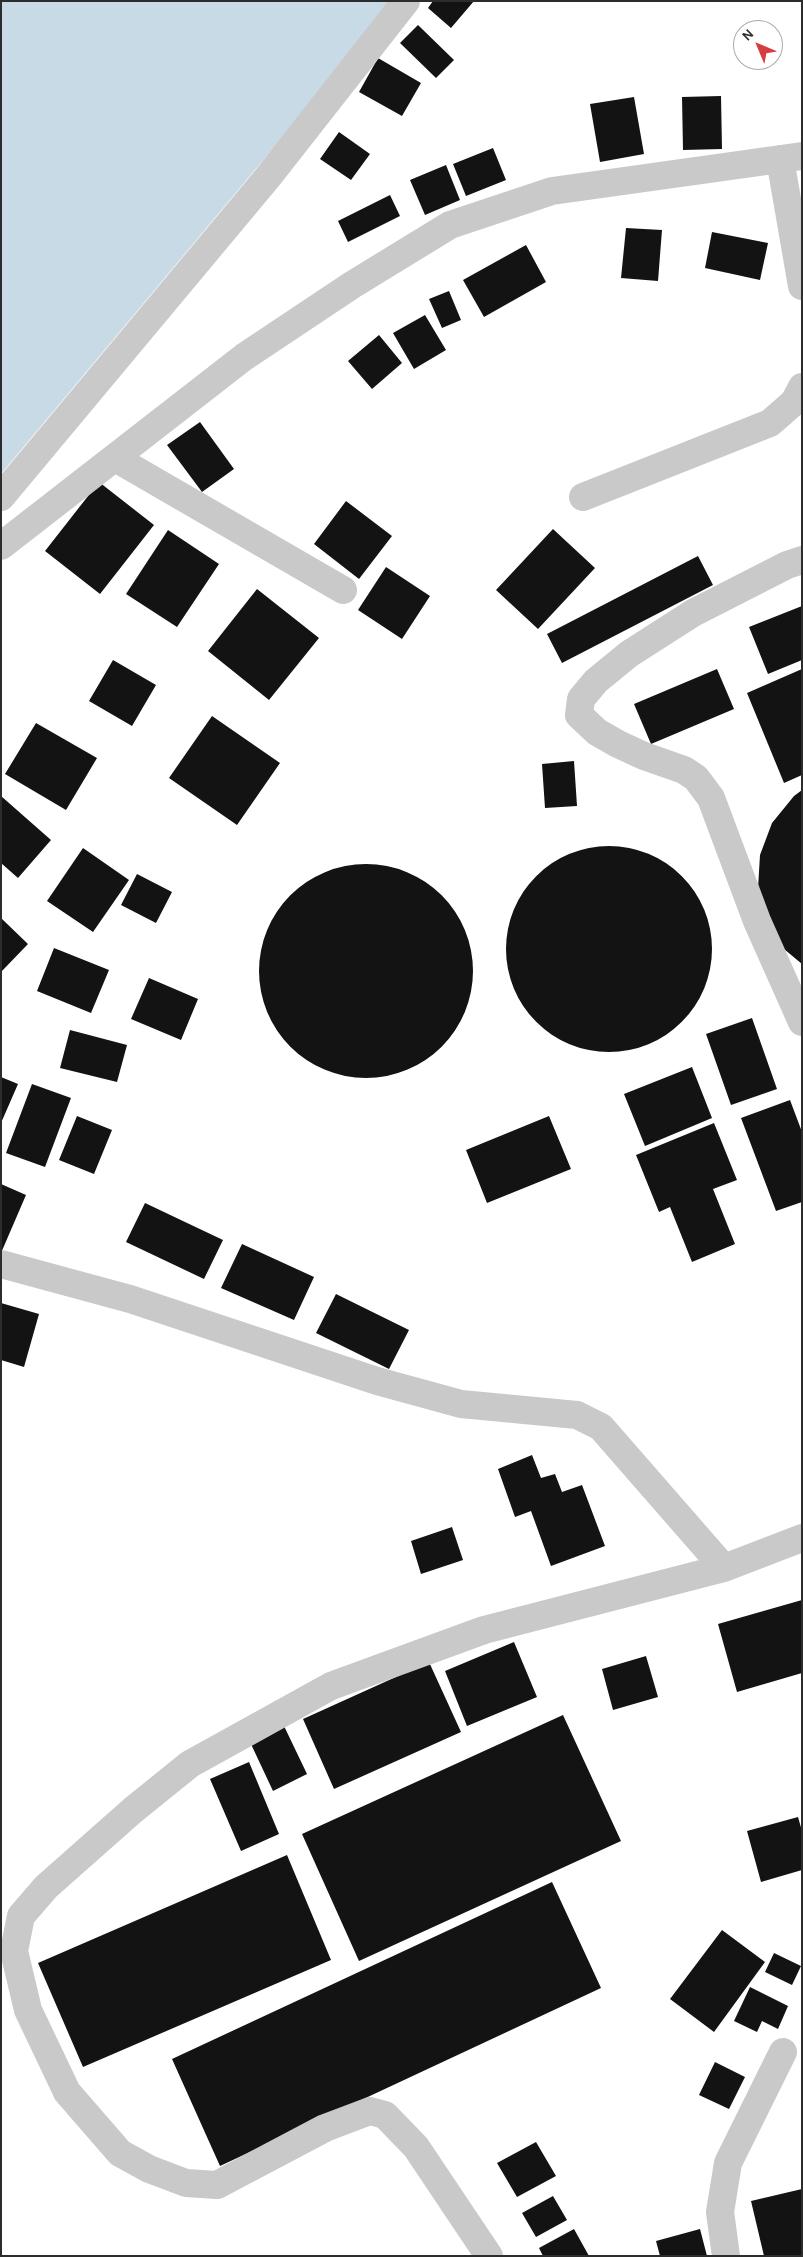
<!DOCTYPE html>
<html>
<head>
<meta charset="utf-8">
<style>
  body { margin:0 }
  #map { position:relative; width:803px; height:2257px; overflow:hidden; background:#fff; font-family:"Alegreya Sans",sans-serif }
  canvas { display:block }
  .frame { position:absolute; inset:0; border:2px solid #2c2c2c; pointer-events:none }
  .north { position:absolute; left:733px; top:20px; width:50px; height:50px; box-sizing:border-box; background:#fff; border:1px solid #ababab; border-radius:50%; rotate:315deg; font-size:14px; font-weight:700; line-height:20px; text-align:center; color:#2c2c2c }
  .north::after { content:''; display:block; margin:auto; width:18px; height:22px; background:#d53d41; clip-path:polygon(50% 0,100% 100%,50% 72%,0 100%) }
</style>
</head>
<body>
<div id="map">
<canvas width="803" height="2257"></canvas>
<div class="frame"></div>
<div class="north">N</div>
</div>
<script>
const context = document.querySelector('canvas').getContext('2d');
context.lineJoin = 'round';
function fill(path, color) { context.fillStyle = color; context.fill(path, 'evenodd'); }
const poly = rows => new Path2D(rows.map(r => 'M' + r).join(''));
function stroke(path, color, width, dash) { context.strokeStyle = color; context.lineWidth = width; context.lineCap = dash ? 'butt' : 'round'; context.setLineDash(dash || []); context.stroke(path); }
fill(poly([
  [1,1,396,1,1,474]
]), '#c9dae7');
fill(poly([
  [433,1,474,1,451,28,428,8],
  [418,25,454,60,436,78,400,43],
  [378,58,421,83,402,116,359,92],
  [721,96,722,149,683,150,682,97],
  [634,97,644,154,600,162,590,104],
  [339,132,370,154,351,180,320,159],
  [493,148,506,180,466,196,453,164],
  [446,165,460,200,425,215,410,180],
  [390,195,400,216,348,242,338,221],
  [626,228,662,230,658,281,621,278],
  [712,232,768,243,760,280,705,268],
  [526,245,546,282,484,317,463,280],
  [449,291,461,320,442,328,429,299],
  [425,315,446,350,414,369,393,333],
  [379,335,402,363,372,389,348,361],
  [200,422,234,469,202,492,167,445],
  [99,482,154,525,100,594,45,551],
  [346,501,392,536,359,579,314,544],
  [553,529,595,568,538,629,496,590],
  [168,530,219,564,177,627,126,594],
  [698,556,713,585,562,663,547,634],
  [386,567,430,596,402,639,358,610],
  [257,589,319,638,269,700,208,651],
  [802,606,802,660,768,674,749,627],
  [113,660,156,685,132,726,89,701],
  [717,669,734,709,651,744,634,704],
  [802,669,802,775,784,783,747,693],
  [212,716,280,763,237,825,169,778],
  [36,723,97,758,66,810,5,774],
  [574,761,577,806,545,808,542,764],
  [802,790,802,964,784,949,767,921,758,888,760,855,772,823,794,796],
  [1,796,51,840,18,878,1,863],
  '506 949a103 103 0 1 1 206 0a103 103 0 1 1-206 0Z',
  [83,848,129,880,93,932,47,901],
  '259 971a107 107 0 1 1 214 0a107 107 0 1 1-214 0Z',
  [137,874,172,892,156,923,121,905],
  [1,918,28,944,1,972],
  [54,948,109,970,91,1013,37,991],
  [149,978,198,999,181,1040,131,1019],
  [752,1018,777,1089,731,1105,706,1034],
  [70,1030,127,1045,117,1082,60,1068],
  [692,1067,712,1118,645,1146,624,1094],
  [1,1077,18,1084,1,1123],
  [32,1084,71,1098,45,1167,6,1153],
  [790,1100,802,1132,802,1202,776,1211,741,1118],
  [77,1116,112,1130,94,1174,59,1160],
  [549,1116,571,1169,487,1203,466,1150],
  [714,1123,737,1180,713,1189,735,1244,692,1262,670,1207,659,1212,636,1155],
  [1,1184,26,1195,1,1253],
  [145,1203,223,1240,204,1279,126,1242],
  [242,1244,314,1277,294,1320,221,1288],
  [336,1294,409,1330,389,1369,316,1333],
  [1,1303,39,1314,24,1367,1,1360],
  [532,1455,541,1478,555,1474,562,1492,582,1485,605,1546,551,1566,531,1511,515,1517,498,1469],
  [452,1527,463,1560,421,1574,411,1541],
  [802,1600,802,1673,737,1692,718,1624],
  [514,1642,537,1697,467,1726,445,1671],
  [646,1656,658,1697,613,1710,602,1669],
  [429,1662,461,1732,334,1789,303,1719],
  [563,1715,621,1841,359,1961,302,1834],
  [284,1726,307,1774,273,1791,250,1742],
  [249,1762,279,1834,241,1851,210,1779],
  [798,1817,802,1831,802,1870,761,1882,747,1831],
  [287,1855,331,1960,83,2067,38,1963],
  [552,1882,601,1988,220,2166,172,2059],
  [722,1930,765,1962,714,2032,670,1999],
  [774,1953,801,1966,792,1985,765,1972],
  [750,1987,788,2006,778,2029,762,2021,757,2032,734,2021],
  [715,2062,745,2077,729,2109,699,2095],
  [536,2142,556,2176,517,2197,497,2163],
  [802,2189,802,2256,764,2256,751,2201],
  [553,2196,567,2220,536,2237,522,2213],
  [574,2229,589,2256,543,2256,539,2248],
  [700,2229,707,2256,660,2256,656,2241]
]), '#131313');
stroke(poly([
  [780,159,802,286],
  [115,458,343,590],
  [1,497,268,177,406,1],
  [583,497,770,423,794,402,802,387],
  [1,546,244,357,352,285,450,225,552,191,802,156],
  [802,560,787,565,693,613,629,654,596,681,581,699,579,715,597,732,618,744,644,756,684,770,696,778,711,798,757,921,802,1022],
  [1,1264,130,1299,377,1381,461,1404,577,1415,601,1427,724,1568],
  [489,2256,416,2147,385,2115,370,2111,325,2128,217,2185,186,2183,149,2169,120,2153,67,2092,28,2010,14,1951,21,1916,46,1887,133,1810,190,1764,331,1686,484,1630,724,1568,802,1538],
  [726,2256,720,2212,728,2163,783,2052]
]), '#c9c9c9', 28);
</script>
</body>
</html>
